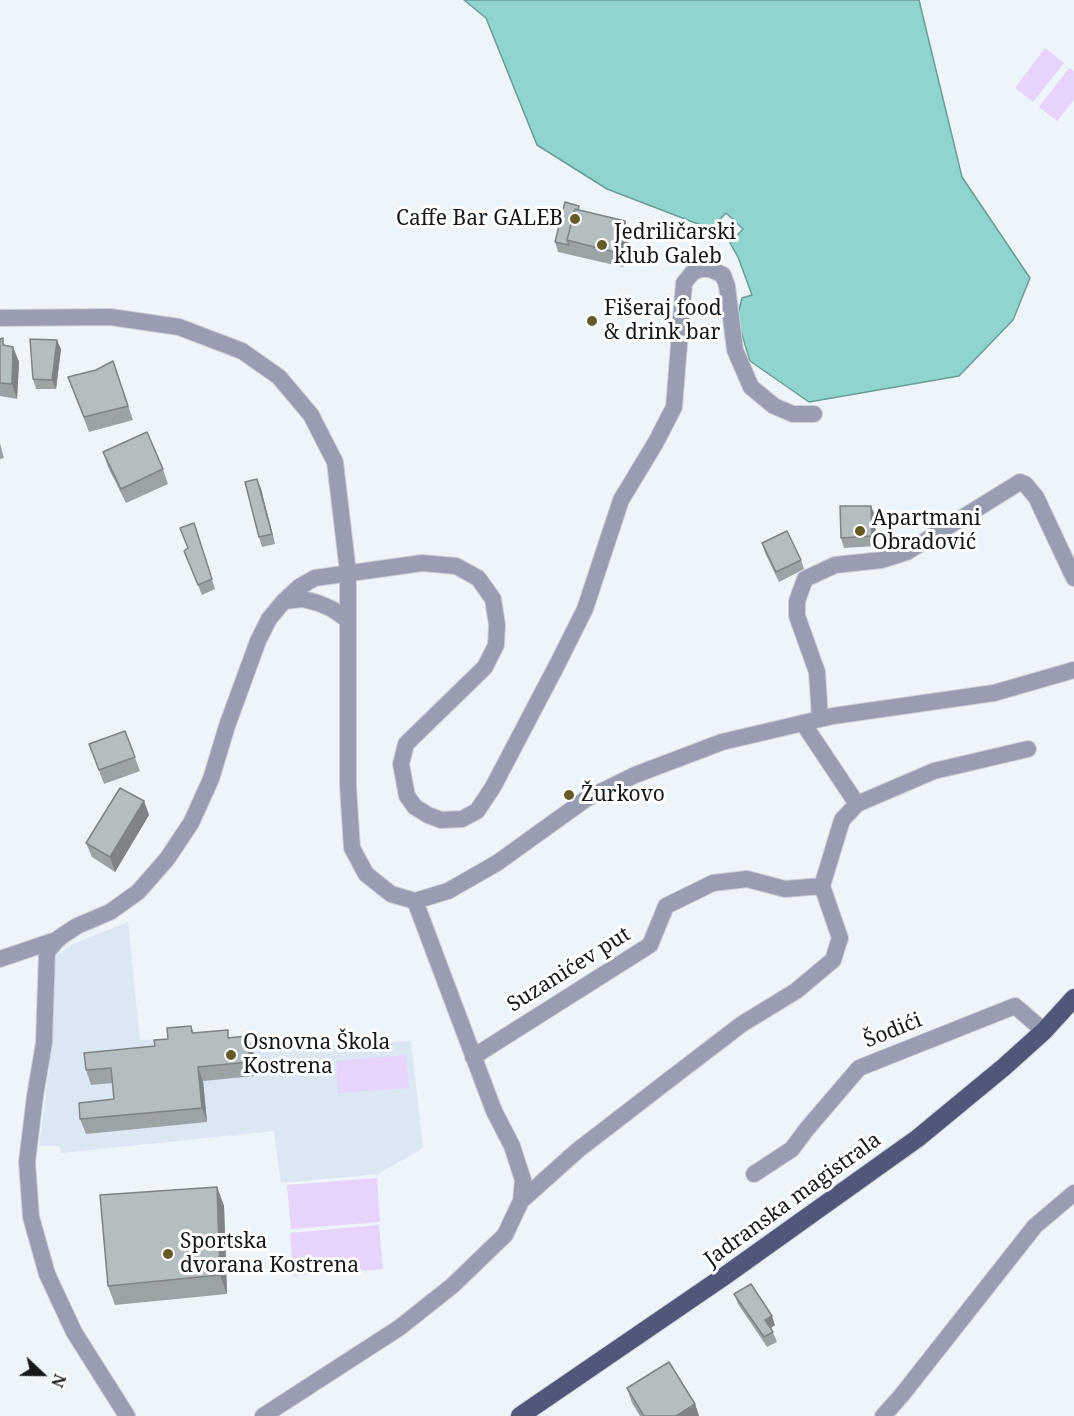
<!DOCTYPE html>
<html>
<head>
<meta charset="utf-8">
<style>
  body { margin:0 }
  #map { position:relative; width:1074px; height:1416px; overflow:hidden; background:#edf4fa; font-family:"Noto Serif",serif }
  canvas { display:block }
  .north { position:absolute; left:12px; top:1344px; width:60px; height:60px; -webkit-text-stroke:4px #fff; paint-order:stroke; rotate:112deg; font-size:16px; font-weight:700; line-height:24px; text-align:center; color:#16181a }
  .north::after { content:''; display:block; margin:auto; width:21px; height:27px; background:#16181a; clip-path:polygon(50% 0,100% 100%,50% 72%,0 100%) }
</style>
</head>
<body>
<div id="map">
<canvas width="1074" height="1416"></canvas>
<div class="north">N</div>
</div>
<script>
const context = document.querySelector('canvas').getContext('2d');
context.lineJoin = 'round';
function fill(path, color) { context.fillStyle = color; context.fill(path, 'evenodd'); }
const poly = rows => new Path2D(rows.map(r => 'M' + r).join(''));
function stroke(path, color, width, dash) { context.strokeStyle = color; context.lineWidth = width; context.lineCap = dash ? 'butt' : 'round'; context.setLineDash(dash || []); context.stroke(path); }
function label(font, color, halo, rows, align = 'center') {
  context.font = font + ' "Noto Serif",serif'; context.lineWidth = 6; context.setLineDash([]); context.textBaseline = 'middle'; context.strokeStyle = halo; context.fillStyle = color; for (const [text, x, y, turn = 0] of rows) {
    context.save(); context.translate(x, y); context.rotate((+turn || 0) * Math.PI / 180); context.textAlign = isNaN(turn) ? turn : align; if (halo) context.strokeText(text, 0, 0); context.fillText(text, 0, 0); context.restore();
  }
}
fill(poly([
  [128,922,140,1040,234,1036,271,1048,411,1041,423,1148,378,1174,281,1183,274,1131,61,1153,60,1146,39,1146,50,1063,56,956,73,944]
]), '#dbe7f3');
fill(poly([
  [1045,48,1064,63,1033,102,1015,88],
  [1069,68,1074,71,1074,100,1057,121,1039,107],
  [406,1055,409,1088,338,1093,336,1061],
  [377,1178,380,1222,291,1229,287,1185],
  [379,1225,383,1269,293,1276,290,1233]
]), '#e7d3fb');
const water = poly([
  [464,0,919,0,962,177,1030,278,1013,320,959,376,809,402,750,361,737,318,742,298,752,295,738,257,730,243,743,229,726,213,711,229,607,189,537,145,486,18,464,0]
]);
fill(water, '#8fd4cd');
stroke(water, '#6b9c97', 1.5);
const minor = poly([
  [0,318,110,317,179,327,242,351,279,377,311,415,335,462,348,572,348,786,352,848,366,874,391,894,415,901,448,891,497,863,586,799,635,775,722,742,833,716,994,693,1074,670],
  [284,601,303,599,318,603,332,609,348,620],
  [820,719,817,672,797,616,797,601,805,579,835,565,882,560,907,552,1020,482,1025,484,1036,497,1074,578],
  [803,723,857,804],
  [0,959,59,939],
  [473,1057,650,945,666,906,713,883,747,879,785,889,822,886,842,820,857,804,934,771,1028,749],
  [754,1174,792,1149,806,1130,859,1068,1015,1006,1044,1031],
  [521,1201,578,1150,670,1079,742,1024,796,991,833,960,840,938,822,886],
  [127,1416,74,1332,47,1274,31,1217,27,1162,35,1096,44,1043,47,952,59,938,77,926,110,912,138,892,167,859,191,823,211,779,227,726,258,641,269,619,284,601,299,587,315,578,422,563,456,566,478,578,493,599,497,625,496,645,485,667,406,744,401,764,407,796,415,807,428,815,441,820,462,819,477,811,493,787,557,665,585,609,621,500,656,442,674,407,684,283,693,272,701,269,710,269,723,275,727,286,735,350,751,387,774,406,793,414,814,414],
  [263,1416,399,1328,452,1286,505,1235,521,1201,523,1180,512,1146,494,1111,415,901],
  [883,1416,901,1396,1035,1226,1074,1193]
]);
const major = poly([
  [520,1416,726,1275,918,1138,1004,1067,1044,1031,1074,998]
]);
stroke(minor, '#cbd1d6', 18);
stroke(major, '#cbd1d6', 20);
stroke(minor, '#999db2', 16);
stroke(major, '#51567b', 18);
fill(poly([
  [581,210,630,235,623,267,558,252,555,242],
  [0,339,6,346,13,347,19,362,17,399,0,396],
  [61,349,56,389,36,389,33,379],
  [113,361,133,420,89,432,68,377,96,370],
  [0,443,4,458,0,459],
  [103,452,163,469,168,484,126,503,108,467],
  [257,479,261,489,275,544,262,547,259,537],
  [871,506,875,516,876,546,844,548,841,538],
  [197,532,215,589,202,595,184,551,188,548],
  [762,543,801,560,804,569,779,582,765,553],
  [125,731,140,771,104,784,89,744],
  [144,801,149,815,115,872,92,857,86,843],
  [191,1026,194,1033,230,1038,247,1036,253,1050,255,1076,203,1081,207,1122,86,1134,80,1119,114,1099,113,1083,91,1085,86,1070,155,1046],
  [217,1187,224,1206,227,1294,115,1305,108,1286],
  [734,1294,775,1325,771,1328,777,1342,767,1347,738,1304],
  [627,1388,695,1404,699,1416,640,1416,632,1403]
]), '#9ba3a5');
fill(poly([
  [625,221,630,235,623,267,618,253],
  [57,340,61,349,56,389,52,380],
  [13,347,19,362,17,399,12,384],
  [257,479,261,489,275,544,272,534],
  [871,506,875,516,876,546,872,536],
  [144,801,149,815,115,872,110,857],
  [247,1036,253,1050,255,1076,250,1062],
  [198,1067,203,1081,207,1122,202,1108],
  [217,1187,224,1206,227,1294,220,1275],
  [772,1316,775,1325,769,1329,765,1320],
  [695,1404,699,1416,676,1416]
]), '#7e8486');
const building = poly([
  [565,202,579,206,578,210,575,209,567,240,569,245,555,242,565,202],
  [575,209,625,221,618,253,567,240,575,209],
  [3,338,3,345,13,347,12,384,0,383,0,339,3,338],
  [30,339,57,340,52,380,33,379,30,339],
  [113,361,128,406,84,417,68,377,96,370,113,361],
  [147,432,163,469,121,489,103,452,147,432],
  [257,479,272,534,259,537,245,482,257,479],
  [840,506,871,506,872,536,841,538,840,506],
  [194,523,212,579,198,585,184,551,188,548,180,528,194,523],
  [787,531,801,560,776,572,762,543,787,531],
  [125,731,135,757,99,770,89,744,125,731],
  [120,788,144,801,110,857,86,843,120,788],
  [191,1026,192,1033,228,1030,228,1038,247,1036,250,1062,198,1067,202,1108,80,1119,79,1103,114,1099,111,1068,86,1070,84,1053,155,1046,154,1040,168,1039,167,1028,191,1026],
  [217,1187,220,1275,108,1286,100,1195,217,1187],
  [751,1284,772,1316,765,1320,773,1332,764,1337,734,1294,751,1284],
  [669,1362,695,1404,676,1416,644,1416,627,1388,669,1362]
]);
fill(building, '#b4bdc0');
stroke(building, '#7e8486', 1.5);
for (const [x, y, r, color] of [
  [575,219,6,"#645b27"],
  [602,245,6,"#645b27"],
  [592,321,6,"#645b27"],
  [860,531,6,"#645b27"],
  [569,795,6,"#645b27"],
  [231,1055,6,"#645b27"],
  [168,1254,6,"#645b27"]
]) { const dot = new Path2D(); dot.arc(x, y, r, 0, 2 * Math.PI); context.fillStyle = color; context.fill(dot); stroke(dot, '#fff', 2); }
label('21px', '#16181a', '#fff', [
  ["Caffe Bar GALEB",563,219,"right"],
  ["Jedriličarski",614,233],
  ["klub Galeb",614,257],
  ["Fišeraj food",604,309],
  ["& drink bar",604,333],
  ["Apartmani",872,519],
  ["Obradović",872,543],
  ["Žurkovo",581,795],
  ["Osnovna Škola",243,1043],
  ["Kostrena",243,1067],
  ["Sportska",180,1242],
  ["dvorana Kostrena",180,1266]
], 'left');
label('21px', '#16181a', '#fff', [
  ["Suzanićev put",569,970,-32],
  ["Šodići",893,1031,-22],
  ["Jadranska magistrala",793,1200,-36]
]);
</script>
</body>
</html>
